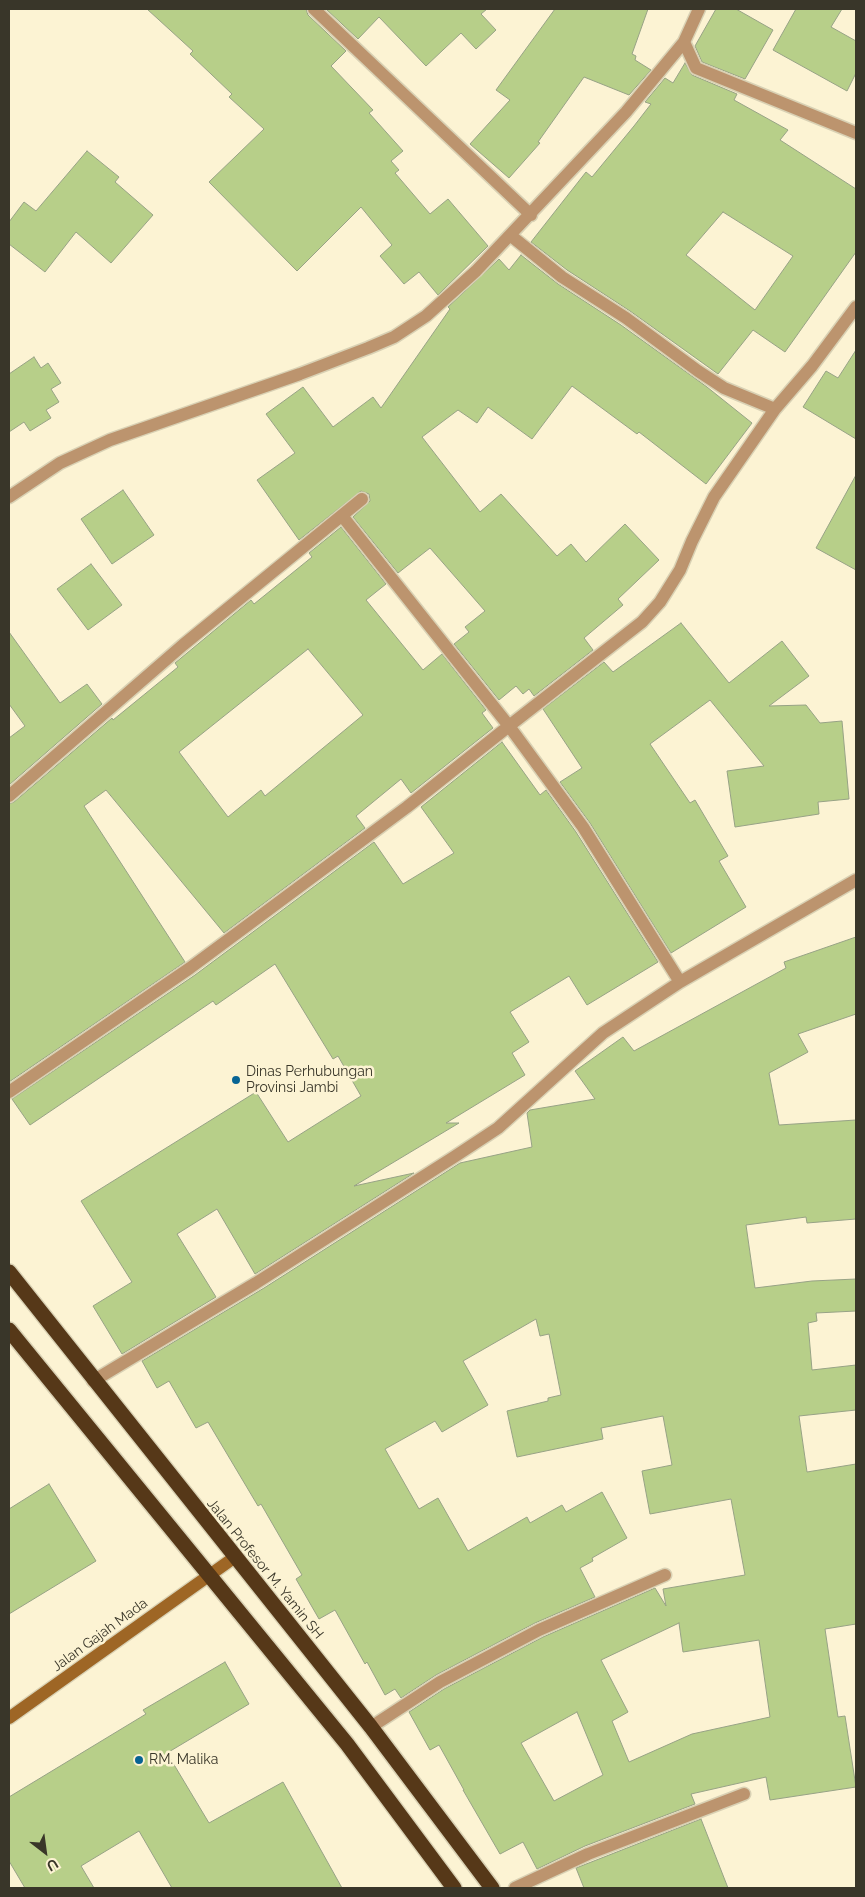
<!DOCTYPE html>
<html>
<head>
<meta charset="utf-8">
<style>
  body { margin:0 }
  #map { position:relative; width:865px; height:1897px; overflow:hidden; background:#fcf3d3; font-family:Raleway,sans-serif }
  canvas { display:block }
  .frame { position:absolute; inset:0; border:10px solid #393629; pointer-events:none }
  .north { position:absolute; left:20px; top:1827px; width:50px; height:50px; -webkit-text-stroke:4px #fcf3d3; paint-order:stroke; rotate:150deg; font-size:14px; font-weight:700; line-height:20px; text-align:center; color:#393629 }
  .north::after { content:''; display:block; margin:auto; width:18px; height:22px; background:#393629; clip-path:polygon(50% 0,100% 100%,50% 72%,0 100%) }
</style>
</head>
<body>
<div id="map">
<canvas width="865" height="1897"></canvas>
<div class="frame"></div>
<div class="north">U</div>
</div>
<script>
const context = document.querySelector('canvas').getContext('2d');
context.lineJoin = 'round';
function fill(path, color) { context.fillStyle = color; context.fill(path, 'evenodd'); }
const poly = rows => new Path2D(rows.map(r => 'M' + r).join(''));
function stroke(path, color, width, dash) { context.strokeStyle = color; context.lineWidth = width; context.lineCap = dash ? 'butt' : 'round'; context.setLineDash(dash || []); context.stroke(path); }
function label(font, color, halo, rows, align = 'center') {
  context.font = font + ' Raleway,sans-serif'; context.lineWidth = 5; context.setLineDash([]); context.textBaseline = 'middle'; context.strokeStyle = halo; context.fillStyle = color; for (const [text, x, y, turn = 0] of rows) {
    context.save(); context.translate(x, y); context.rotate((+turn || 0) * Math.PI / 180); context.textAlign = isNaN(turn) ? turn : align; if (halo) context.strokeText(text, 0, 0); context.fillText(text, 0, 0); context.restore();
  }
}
const building = poly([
  [147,9,306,9,308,15,346,51,331,66,373,110,369,113,403,151,391,161,399,170,395,173,430,214,448,199,488,246,438,295,419,272,404,284,380,256,392,245,361,207,297,271,209,182,264,129,229,97,232,94,190,54,193,51,147,9],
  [326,9,487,9,481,14,496,30,476,49,461,33,426,66,379,17,358,39,326,9],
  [555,9,648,9,632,54,636,56,635,60,651,70,629,95,584,77,538,142,540,143,509,178,470,144,510,100,496,90,555,9],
  [716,9,736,9,773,30,745,79,702,62,695,46,716,9],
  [796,9,842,9,831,27,856,41,856,73,847,91,773,50,796,9],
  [685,63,692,75,737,94,734,100,788,130,780,140,856,189,856,252,785,352,753,330,718,374,630,311,567,270,531,242,586,172,592,177,634,126,651,104,645,102,665,78,673,83,685,63],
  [723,212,793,256,755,310,686,255,723,212],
  [87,151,119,177,115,182,153,215,111,263,76,232,45,272,9,244,9,222,24,202,36,211,87,151],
  [521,255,558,284,621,325,707,387,752,423,706,484,639,432,637,434,572,386,532,439,488,407,477,423,458,410,422,437,480,512,501,494,557,556,571,544,586,562,625,524,659,560,618,599,623,605,584,638,593,650,534,696,529,689,523,694,516,686,499,700,454,644,469,632,465,627,485,611,430,548,398,573,353,517,370,501,369,494,361,491,299,540,257,480,295,453,266,414,303,387,333,427,373,397,381,408,450,309,448,307,499,259,509,270,521,255],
  [856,350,856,439,803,407,826,371,838,378,856,350],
  [34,357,41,368,48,363,61,383,51,389,59,402,46,410,51,418,30,431,24,422,9,432,9,374,34,357],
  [856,475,856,570,816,548,856,475],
  [123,490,154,535,112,564,81,519,123,490],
  [341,527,386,584,366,600,423,670,442,654,486,710,482,713,493,728,411,793,401,779,356,816,365,828,224,933,106,790,84,806,185,962,9,1082,9,804,14,802,112,718,113,720,178,667,175,663,251,600,254,604,312,557,309,553,341,527],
  [308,649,363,715,265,796,261,790,228,817,179,752,308,649],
  [91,564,122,605,88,630,57,589,91,564],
  [681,623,729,683,782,641,809,676,769,706,806,705,820,723,842,721,849,799,818,802,819,814,735,827,727,771,764,766,710,700,650,744,690,803,695,800,728,856,719,861,746,907,671,953,590,823,560,782,582,768,543,709,604,662,613,672,681,623],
  [9,632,60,703,87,684,102,704,9,785,9,738,25,726,9,704,9,632],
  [502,742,540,795,546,790,576,832,658,962,587,1005,569,976,510,1012,529,1042,512,1053,525,1075,446,1123,459,1123,354,1186,414,1173,255,1274,217,1209,177,1234,216,1297,122,1354,93,1306,132,1282,81,1201,256,1092,288,1142,361,1096,338,1056,333,1059,275,964,216,1005,213,1001,30,1125,12,1099,195,975,374,842,403,884,454,853,421,807,502,742],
  [856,937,856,1014,798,1034,808,1052,769,1073,779,1125,856,1120,856,1219,807,1223,806,1217,746,1225,755,1288,812,1281,856,1279,856,1311,816,1313,817,1321,808,1323,812,1370,856,1365,856,1410,799,1416,807,1472,856,1464,856,1624,825,1629,838,1717,845,1716,856,1787,770,1800,766,1777,691,1794,695,1804,585,1846,537,1869,523,1842,500,1854,463,1790,464,1790,439,1745,430,1750,409,1712,444,1689,543,1637,655,1588,666,1606,663,1589,745,1575,731,1499,650,1514,642,1471,672,1465,663,1416,601,1428,603,1439,517,1457,507,1411,548,1401,548,1398,561,1395,549,1334,540,1336,536,1319,463,1361,488,1405,442,1432,435,1421,385,1449,419,1509,438,1498,468,1551,527,1517,530,1523,562,1505,566,1512,602,1492,627,1538,592,1558,593,1561,580,1568,595,1597,535,1623,436,1675,401,1698,395,1689,385,1695,367,1662,365,1664,335,1610,319,1619,296,1579,302,1575,261,1504,258,1506,208,1422,196,1428,169,1381,157,1388,142,1361,264,1288,460,1163,532,1147,527,1113,530,1110,595,1099,575,1071,623,1037,634,1051,786,968,784,962,856,937],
  [679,1623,683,1652,759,1640,770,1717,692,1734,629,1762,612,1721,628,1712,601,1660,679,1623],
  [577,1712,603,1775,554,1801,521,1743,577,1712],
  [49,1484,96,1561,9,1614,9,1509,49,1484],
  [225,1662,249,1704,167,1753,209,1823,283,1782,342,1888,172,1888,139,1831,81,1866,94,1888,25,1888,9,1861,9,1797,146,1714,143,1710,225,1662],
  [701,1819,728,1888,584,1888,576,1868,701,1819]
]);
fill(building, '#b7cf89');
stroke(building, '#97a285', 1);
const street = poly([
  [314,9,531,215],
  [684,42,696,68,856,133],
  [510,235,562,277,626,318,698,371,724,388,775,409],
  [9,497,60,463,110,440,300,374,368,348,394,337,426,316,476,271,626,112,684,42,699,9],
  [343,517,509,726,642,622,660,602,680,570,692,541,714,497,775,409,812,366,856,307],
  [9,796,183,645,362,499],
  [9,1092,190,968,407,807,509,726,583,827,680,982],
  [93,1381,256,1283,454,1157,498,1128,603,1033,680,982,856,880],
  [371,1727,440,1682,539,1630,665,1575],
  [515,1888,588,1854,744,1794]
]);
const secondary = poly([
  [9,1718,235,1557]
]);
const highway = poly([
  [9,1272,371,1727,492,1888],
  [9,1330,347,1744,454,1888]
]);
stroke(street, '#d9d1b4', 15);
stroke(secondary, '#d9d1b4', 15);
stroke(highway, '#d9d1b4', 18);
stroke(street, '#bc946e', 12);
stroke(secondary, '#9e6625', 12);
stroke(highway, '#563818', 15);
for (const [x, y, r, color] of [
  [236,1080,5,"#076494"],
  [139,1760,5,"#076494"]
]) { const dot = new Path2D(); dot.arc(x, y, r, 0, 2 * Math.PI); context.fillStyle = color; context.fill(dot); stroke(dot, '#fcf3d3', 2); }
label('14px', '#393629', '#fcf3d3', [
  ["Dinas Perhubungan",246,1072],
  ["Provinsi Jambi",246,1088],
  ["RM. Malika",149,1760]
], 'left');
label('14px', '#393629', '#fcf3d3', [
  ["Jalan Profesor M. Yamin SH",265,1569,51],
  ["Jalan Gajah Mada",100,1635,-36]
]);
</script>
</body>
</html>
